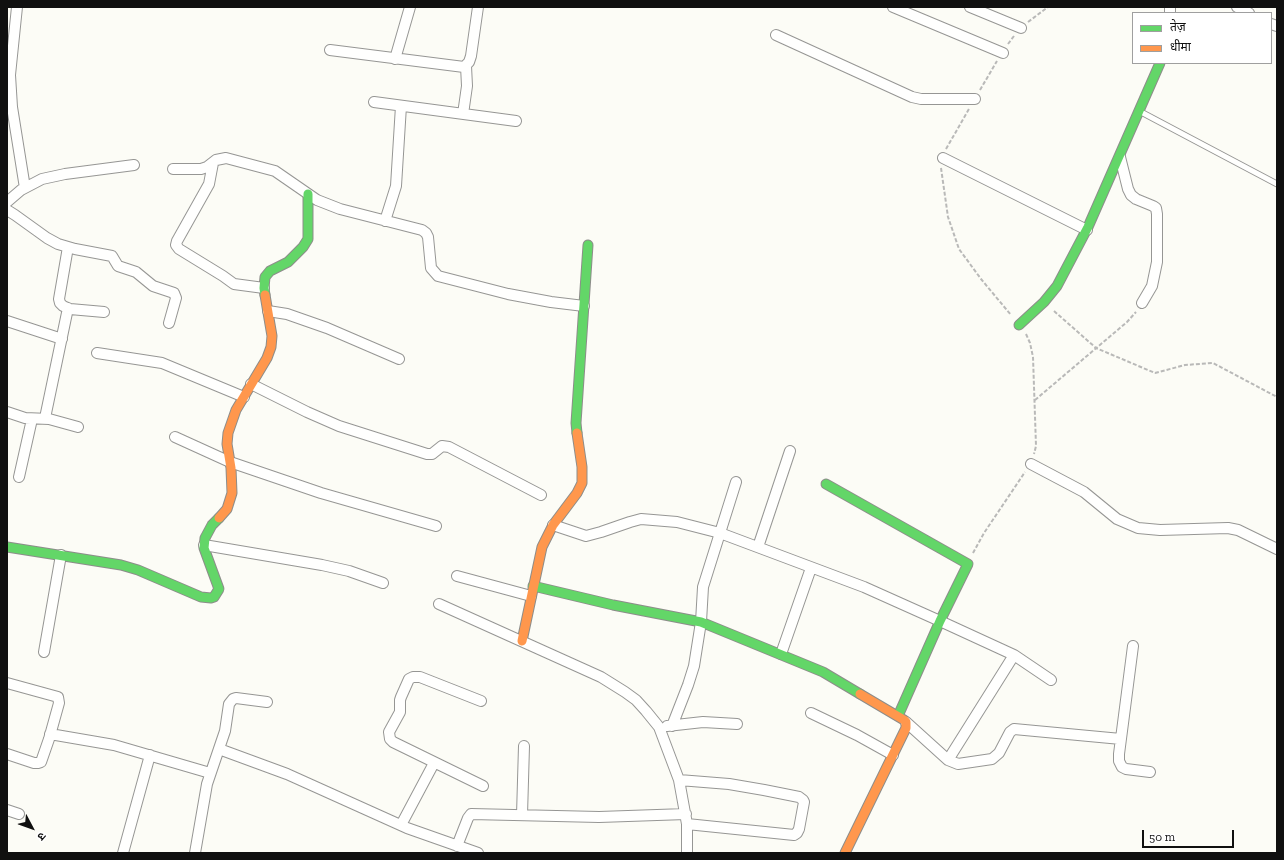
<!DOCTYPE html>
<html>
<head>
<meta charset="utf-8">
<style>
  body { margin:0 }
  #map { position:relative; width:1284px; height:860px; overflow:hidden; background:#fcfcf6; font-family:"Zilla Slab","Noto Sans Devanagari",serif }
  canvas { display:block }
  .frame { position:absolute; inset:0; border:8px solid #101010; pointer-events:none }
  .legend { position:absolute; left:1132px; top:12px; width:140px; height:52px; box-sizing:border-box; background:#fff; border:1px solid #9f9f9f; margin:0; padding:5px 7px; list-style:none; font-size:12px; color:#101010 }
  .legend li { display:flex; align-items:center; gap:8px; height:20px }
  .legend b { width:20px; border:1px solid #9f9f9f }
  .north { position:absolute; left:12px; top:808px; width:40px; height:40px; -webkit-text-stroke:3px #fff; paint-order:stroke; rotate:131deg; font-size:11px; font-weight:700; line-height:16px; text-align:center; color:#101010 }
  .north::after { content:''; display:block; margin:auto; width:14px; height:18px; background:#101010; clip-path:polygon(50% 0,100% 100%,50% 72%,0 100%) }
  .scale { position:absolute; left:1142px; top:830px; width:92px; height:18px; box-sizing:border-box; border:2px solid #101010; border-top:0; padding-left:5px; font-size:12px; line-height:14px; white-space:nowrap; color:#101010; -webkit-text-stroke:3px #fff; paint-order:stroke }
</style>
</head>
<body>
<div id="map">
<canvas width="1284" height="860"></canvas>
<div class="frame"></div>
<ul class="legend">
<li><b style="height:5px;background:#63d668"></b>तेज़</li>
<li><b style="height:5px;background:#ff974d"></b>धीमा</li>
</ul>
<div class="north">उ</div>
<div class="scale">50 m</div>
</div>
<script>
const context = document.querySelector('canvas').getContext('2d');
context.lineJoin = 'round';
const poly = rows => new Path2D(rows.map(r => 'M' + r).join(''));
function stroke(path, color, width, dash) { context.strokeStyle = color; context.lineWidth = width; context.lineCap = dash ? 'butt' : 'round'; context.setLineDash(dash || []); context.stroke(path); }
const lane = poly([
  [1141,112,1277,184]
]);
const street = poly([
  [17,7,10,75,12,107,25,188],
  [893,7,1003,53],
  [970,7,1021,28],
  [1170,7,1170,13],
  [1237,7,1249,13],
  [1271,24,1277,26],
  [776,35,912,97,921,99,975,99],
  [330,50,464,67,469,62,471,56,478,7],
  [395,59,410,7],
  [374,102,516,121],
  [463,114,467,86,466,66],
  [1120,157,1128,189,1131,195,1136,199,1153,206,1156,208,1157,214,1157,262,1152,286,1142,303],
  [943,158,1087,230],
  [213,163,209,184,177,241,176,245,179,249,223,276,234,284,264,288],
  [173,169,201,169,207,167,216,160,226,158,275,171,317,200,340,209,422,230,426,233,428,237,431,268,438,276,508,294,551,302,584,306],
  [7,202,21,190,42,179,65,174,134,165],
  [7,210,15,215,47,238,58,244,75,249,112,256,118,266,136,272,153,286,174,293,176,298,169,323],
  [385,221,396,186,401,106],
  [68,247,59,299,60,303,63,306,70,309,104,312],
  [268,311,287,314,327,328,399,359],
  [7,321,62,339],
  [97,353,162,363,244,397],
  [251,384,307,412,339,426,427,454,432,454,442,446,449,447,541,495],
  [7,412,25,418,49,419,78,427],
  [45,418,68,308],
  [175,437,230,462,321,493,436,526],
  [1031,464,1084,492,1117,519,1138,528,1160,530,1228,528,1238,530,1277,549],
  [19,477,32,419],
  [553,525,586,536,601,532,630,522,641,519,677,522,720,533,864,587,940,621,1014,655,1051,680],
  [204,545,322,565,349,571,383,583],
  [758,547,790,451],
  [457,576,531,596],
  [439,604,601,677,625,692,636,700,646,711,659,727,679,780,687,824,687,853],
  [1133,646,1119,754,1119,761,1122,767,1126,769,1150,772],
  [44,652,61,555],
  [781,654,811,568],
  [7,683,58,697,59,703,49,739,41,762,38,763,34,763,7,754],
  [481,701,420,677,413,677,409,679,401,697,400,700,400,712,389,732,390,739,393,742,483,786],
  [811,713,857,735,893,755],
  [906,722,948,760,958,764,992,759,999,753,1010,732,1014,729,1121,739],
  [667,726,703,722,737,724],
  [672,726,688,685,694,666,701,622,703,587,736,482],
  [50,734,114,745,210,773],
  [219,749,287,774,407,828,478,853],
  [948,760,1014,655],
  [679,780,729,784,764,790,799,797,803,800,804,802,799,829,797,833,794,835,687,824],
  [7,810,19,814],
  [522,815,524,746],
  [401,825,434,763],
  [457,846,468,818,471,814,599,817,686,814],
  [123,853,150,755],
  [195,853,207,784,225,731,229,704,233,699,236,698,267,702]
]);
const fast = poly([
  [265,295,264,288,265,277,270,271,288,262,303,247,308,239,308,194],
  [1019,325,1044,302,1057,286,1088,227,1160,63],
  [577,433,576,423,588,245],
  [826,484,968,564,940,621,898,716],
  [7,547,121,565,138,570,201,597,211,598,214,597,219,589,204,548,205,538,212,525,219,518],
  [533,586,613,605,701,622,823,672,860,694]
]);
const slow = poly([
  [219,518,227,509,232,493,231,468,227,444,228,433,236,410,267,358,271,347,272,336,265,295],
  [522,641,542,547,553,525,577,493,582,483,582,467,577,433],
  [845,853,906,728,906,722,904,720,860,694]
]);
stroke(lane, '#969694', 7);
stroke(street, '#969694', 12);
stroke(fast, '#8d8d8a', 11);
stroke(slow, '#8d8d8a', 11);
stroke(poly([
  [1028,22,1048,7],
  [1008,44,1014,36],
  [980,90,997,61],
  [946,149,969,109],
  [941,168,948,217,959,249,981,279,1011,315],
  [1054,311,1096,348,1155,373,1185,365,1213,363,1277,397],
  [1026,334,1030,343,1033,357,1036,446,1034,454],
  [1035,400,1127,322,1136,312],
  [973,553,984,533,1025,472]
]), '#b9b9b8', 2, [4, 2]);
stroke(lane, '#fffffe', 5);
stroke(street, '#fffffe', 10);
stroke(fast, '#63d668', 9);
stroke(slow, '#ff974d', 9);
</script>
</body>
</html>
